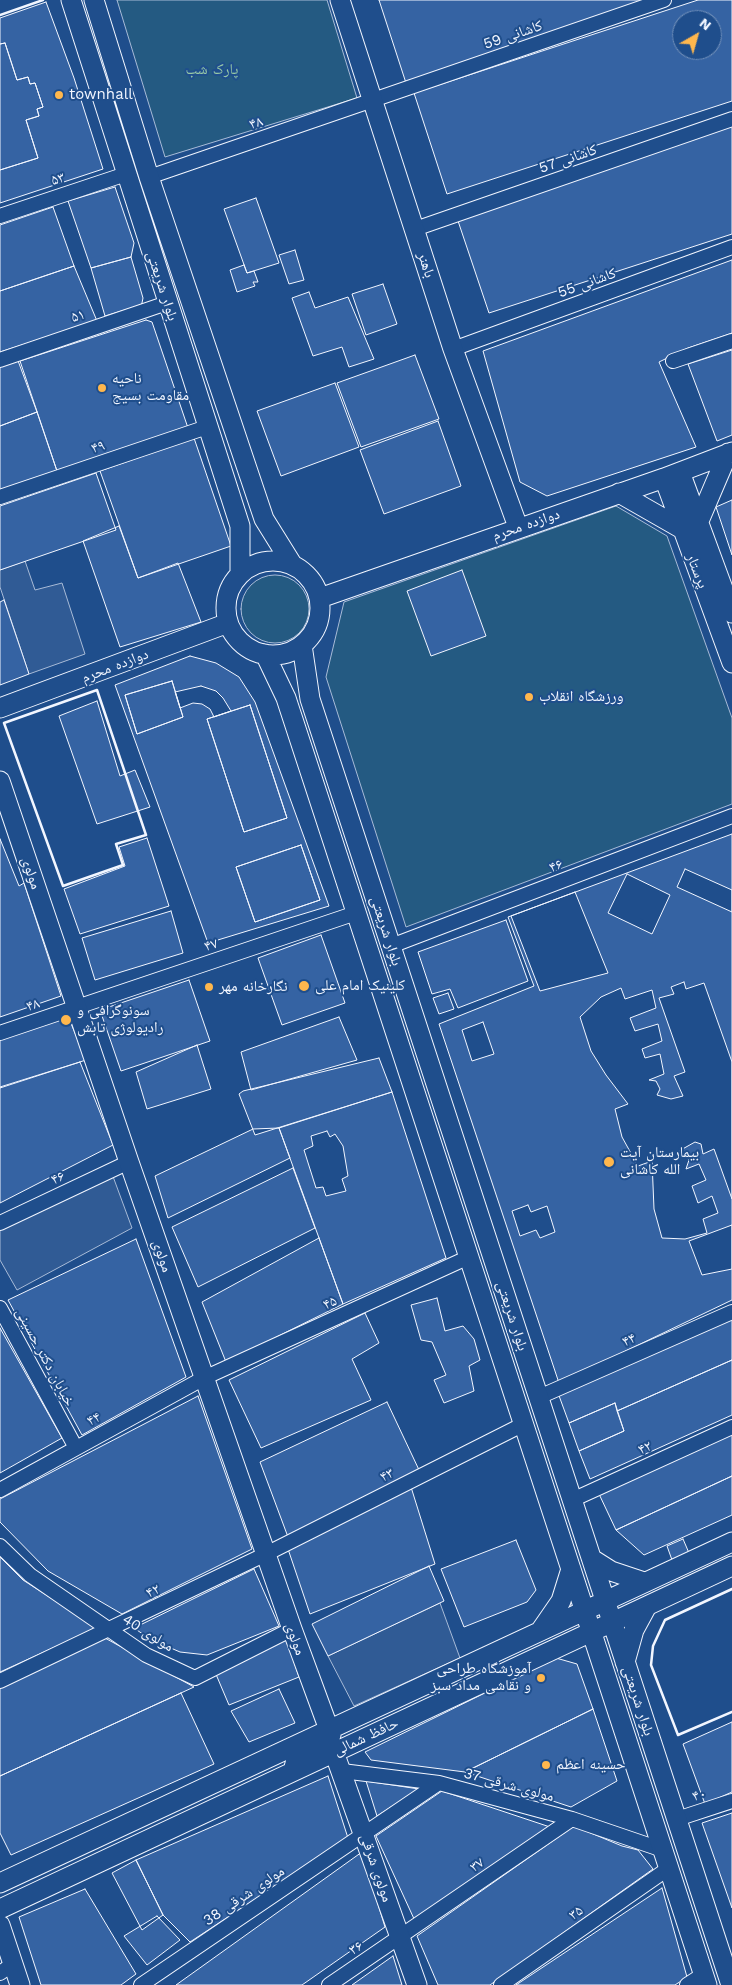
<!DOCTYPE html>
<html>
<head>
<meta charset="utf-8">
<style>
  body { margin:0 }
  #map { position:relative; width:732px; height:1985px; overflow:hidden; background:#1f4e8c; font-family:"Work Sans",sans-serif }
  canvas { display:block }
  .north { position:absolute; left:672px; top:10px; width:50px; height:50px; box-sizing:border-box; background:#1f4e8c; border:1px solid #7391ba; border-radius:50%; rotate:38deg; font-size:14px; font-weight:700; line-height:20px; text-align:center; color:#f2f6ff }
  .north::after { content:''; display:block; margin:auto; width:18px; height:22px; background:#ffb74d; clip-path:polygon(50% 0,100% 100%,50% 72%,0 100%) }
</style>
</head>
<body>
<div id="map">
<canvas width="732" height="1985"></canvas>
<div class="north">N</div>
</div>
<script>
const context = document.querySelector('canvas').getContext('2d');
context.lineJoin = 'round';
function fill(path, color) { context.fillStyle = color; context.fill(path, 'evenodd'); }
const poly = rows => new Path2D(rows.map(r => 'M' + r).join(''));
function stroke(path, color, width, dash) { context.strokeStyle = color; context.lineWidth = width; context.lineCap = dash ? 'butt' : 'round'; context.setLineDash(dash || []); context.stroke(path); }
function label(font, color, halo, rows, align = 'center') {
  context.font = font + ' "Work Sans","Noto Naskh Arabic",sans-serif'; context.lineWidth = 4; context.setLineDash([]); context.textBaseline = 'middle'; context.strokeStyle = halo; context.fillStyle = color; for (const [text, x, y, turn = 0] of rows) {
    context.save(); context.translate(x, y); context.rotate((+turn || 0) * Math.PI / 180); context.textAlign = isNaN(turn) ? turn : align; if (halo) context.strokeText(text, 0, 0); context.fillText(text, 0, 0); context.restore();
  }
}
const green = poly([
  [117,0,327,0,357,98,165,157,117,0],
  [616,506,667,536,732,718,732,804,406,927,326,677,344,602,616,506],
  '241 609a34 34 0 1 1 68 0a34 34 0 1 1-68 0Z'
]);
fill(green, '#245a82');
stroke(green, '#a8bbd7', 1);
const parking = poly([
  [25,561,35,590,62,583,85,654,29,674,0,587,0,570,25,561],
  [111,1171,132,1228,17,1290,0,1260,0,1230,111,1171],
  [440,1603,460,1658,354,1706,328,1656,440,1603]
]);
fill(parking, '#305b95');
stroke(parking, '#a8bbd7', 1);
const building = poly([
  [379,0,662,0,406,83,379,0],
  [698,0,732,0,732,101,447,194,414,93,698,0],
  [682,20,712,20,712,50,682,50,682,20],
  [46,2,74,78,103,169,0,203,0,170,38,158,26,120,39,116,37,109,43,107,35,83,30,84,28,77,17,80,5,43,0,44,0,18,46,2],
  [5,43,17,80,28,77,30,84,35,83,43,107,37,109,39,116,26,120,38,158,0,170,0,44,5,43],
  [732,122,732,234,489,313,455,212,732,122],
  [115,187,134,243,131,257,91,268,68,201,115,187],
  [256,198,279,263,247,273,224,209,256,198],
  [53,207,74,266,0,291,0,225,53,207],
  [295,250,304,280,289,284,279,255,295,250],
  [131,257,143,298,142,303,141,305,105,316,91,268,131,257],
  [732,260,732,333,688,348,659,362,696,447,547,496,520,482,483,351,732,260],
  [244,265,247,273,254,271,258,282,253,282,255,286,237,292,230,270,244,265],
  [74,266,97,321,0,352,0,291,74,266],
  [383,284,397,324,366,335,352,294,383,284],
  [309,292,315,308,348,297,374,359,349,367,342,347,313,356,292,298,309,292],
  [146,320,152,322,188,428,57,471,20,361,146,320],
  [732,350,732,435,717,441,688,364,732,350],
  [415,355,439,419,361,447,337,383,415,355],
  [17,358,37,412,0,426,0,363,17,358],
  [335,383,359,447,281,476,257,411,335,383],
  [37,412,57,471,0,490,0,426,37,412],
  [438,421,461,486,384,514,360,450,438,421],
  [194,438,231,546,138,578,100,471,194,438],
  [96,473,116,530,0,570,0,506,96,473],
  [732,500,732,555,716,507,732,500],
  [119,526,138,578,178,563,201,622,120,647,83,541,119,526],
  [462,570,486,636,431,656,407,591,462,570],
  [4,600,29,674,0,685,0,602,4,600],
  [190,656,216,663,239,677,255,702,329,906,208,943,115,685,190,656],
  [172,681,183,717,137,734,125,695,172,681],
  [250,705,287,818,244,832,207,719,250,705],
  [301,845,320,900,255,922,236,867,301,845],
  [172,681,183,717,137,734,125,695,172,681],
  [201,686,216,691,223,698,231,711,214,717,210,709,202,704,193,703,180,708,175,692,201,686],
  [97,701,120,776,135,770,150,807,97,824,59,716,97,701],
  [250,705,287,818,244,832,207,719,250,705],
  [732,834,732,1300,559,1383,439,1024,534,986,508,917,732,834],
  [147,838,169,906,80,934,64,889,125,866,119,847,147,838],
  [0,839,19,886,24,883,61,996,0,1017,0,839],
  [301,845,320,900,255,922,236,867,301,845],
  [685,869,732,890,732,912,677,887,685,869],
  [627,874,670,895,652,934,608,913,627,874],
  [575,892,608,973,540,991,511,916,575,892],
  [171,911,183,953,95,980,82,938,171,911],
  [506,920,528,981,458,1008,450,989,432,994,418,952,506,920],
  [321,935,345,1003,282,1025,258,958,321,935],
  [189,980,210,1041,121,1071,100,1010,189,980],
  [684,982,686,989,704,983,732,1062,732,1199,714,1149,703,1154,701,1144,695,1142,679,1151,686,1154,689,1160,686,1169,699,1164,706,1180,692,1186,698,1203,712,1196,718,1213,703,1219,707,1233,685,1239,662,1238,654,1209,652,1161,638,1166,622,1137,615,1109,628,1104,606,1075,591,1051,580,1017,601,997,621,988,625,999,652,990,656,1008,630,1018,635,1031,658,1024,662,1041,642,1049,645,1058,660,1054,664,1074,649,1080,656,1081,660,1089,657,1095,671,1099,683,1096,674,1076,685,1072,659,998,674,994,671,987,684,982],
  [448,993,454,1009,439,1014,433,998,448,993],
  [68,1016,86,1060,0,1088,0,1039,68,1016],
  [339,1017,357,1060,251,1090,241,1052,339,1017],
  [483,1022,494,1054,472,1061,462,1030,483,1022],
  [197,1045,211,1089,147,1109,136,1072,197,1045],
  [379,1058,392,1092,255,1135,239,1094,243,1091,379,1058],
  [80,1062,113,1145,0,1203,0,1087,80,1062],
  [392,1092,446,1258,343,1304,279,1128,392,1092],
  [279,1128,290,1158,168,1218,155,1176,253,1129,279,1128],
  [327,1131,330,1137,335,1134,343,1146,348,1176,342,1179,346,1191,326,1196,323,1187,316,1188,304,1150,313,1146,311,1136,327,1131],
  [293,1168,315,1228,198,1287,172,1227,293,1168],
  [528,1205,531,1212,547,1206,555,1232,540,1238,536,1230,520,1236,512,1211,528,1205],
  [732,1225,732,1269,702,1275,689,1241,732,1225],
  [319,1238,343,1304,226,1362,202,1302,319,1238],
  [136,1239,186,1377,82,1435,8,1300,136,1239],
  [437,1298,445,1331,463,1326,474,1339,480,1360,469,1366,474,1391,444,1403,434,1380,446,1375,432,1342,421,1340,411,1305,437,1298],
  [365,1313,379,1343,352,1359,371,1400,261,1448,229,1380,365,1313],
  [732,1317,732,1360,617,1411,615,1403,569,1423,558,1393,732,1317],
  [0,1328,62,1438,0,1473,0,1328],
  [732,1360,732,1415,590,1479,579,1451,624,1431,617,1411,732,1360],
  [198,1396,252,1549,122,1614,48,1571,0,1522,0,1499,198,1396],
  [387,1402,420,1472,288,1537,260,1462,387,1402],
  [615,1403,624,1431,579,1451,569,1423,615,1403],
  [732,1434,732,1476,616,1530,599,1494,732,1434],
  [732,1476,732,1515,644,1555,616,1530,732,1476],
  [411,1487,435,1564,310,1614,288,1549,411,1487],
  [683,1539,689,1553,672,1560,667,1546,683,1539],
  [516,1540,536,1590,527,1602,464,1627,441,1569,516,1540],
  [0,1557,23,1580,97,1628,0,1672,0,1557],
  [429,1566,444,1601,328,1656,312,1624,429,1566],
  [254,1569,279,1626,207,1655,180,1652,150,1639,134,1628,254,1569],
  [105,1638,194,1687,0,1776,0,1688,105,1638],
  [286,1638,299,1677,229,1705,215,1672,286,1638],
  [556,1658,577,1664,593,1709,465,1772,371,1760,365,1752,556,1658],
  [279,1689,295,1723,249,1742,231,1711,279,1689],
  [181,1693,214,1764,11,1855,0,1833,0,1776,181,1693],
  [593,1709,617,1781,571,1807,465,1772,593,1709],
  [732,1722,732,1792,705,1804,683,1744,732,1722],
  [328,1776,348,1838,190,1942,163,1915,136,1860,328,1776],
  [366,1781,419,1789,377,1816,366,1781],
  [442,1791,553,1828,415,1921,376,1836,442,1791],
  [732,1813,732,1908,702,1823,732,1813],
  [574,1826,622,1846,638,1850,653,1869,490,1985,438,1985,417,1936,574,1826],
  [362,1852,385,1927,302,1985,176,1985,362,1852],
  [136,1860,163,1915,142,1930,112,1873,136,1860],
  [662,1888,687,1977,675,1985,516,1985,662,1888],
  [85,1889,136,1974,121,1985,41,1985,19,1917,85,1889],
  [157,1916,180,1940,147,1965,124,1936,157,1916],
  [393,1956,402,1985,352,1985,393,1956]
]);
fill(building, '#3563a3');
stroke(building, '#f2f6ff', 1);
const street = poly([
  [149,177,664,0],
  [0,216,126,174],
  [415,229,732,119],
  [453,349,732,247],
  [0,360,167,303],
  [673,361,732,341],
  [0,497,207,427],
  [391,946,732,816],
  [0,1033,356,913],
  [0,1223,129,1162],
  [0,1308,76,1448],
  [539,1397,732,1312],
  [0,1490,204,1378,469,1257],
  [572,1500,732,1427],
  [0,1546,30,1575,146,1655,195,1678,292,1629],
  [0,1681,266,1554,524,1424],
  [342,1771,439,1783,572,1819,663,1850],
  [677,1819,732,1801],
  [0,1973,13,1964],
  [141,1985,439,1783],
  [329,1985,572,1819],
  [501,1985,669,1868],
  [687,1985,704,1974]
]);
const secondary = poly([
  [71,0,240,526,240,573],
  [94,0,149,177,264,519,292,564],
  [340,0,453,349,518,527],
  [680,472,732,613],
  [664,478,732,663],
  [619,493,682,529],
  [699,521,728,453],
  '226 608a47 47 0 1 1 94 0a47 47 0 1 1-94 0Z',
  [320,598,664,478,732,452],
  [302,645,310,699,731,1985],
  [265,654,286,698,707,1985],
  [0,708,228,623],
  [0,781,129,1162,292,1629,331,1735,326,1745,296,1760,293,1771],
  [592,1559,611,1571,644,1582],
  [541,1630,561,1601,571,1569],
  [625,1662,634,1630,647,1606],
  [334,1752,417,1985],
  [0,1883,732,1542],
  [0,1909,732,1566],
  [0,1925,20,1985]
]);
stroke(street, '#f2f6ff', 16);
stroke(secondary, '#f2f6ff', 21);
stroke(street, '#1f4e8c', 14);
stroke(secondary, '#1f4e8c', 19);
stroke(poly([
  [0,15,43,0],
  [97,690,146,835,116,844,123,865,63,886,4,723,97,690],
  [732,1589,665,1620,653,1646,651,1665,678,1735,732,1712]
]), '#f2f6ff', 2.5);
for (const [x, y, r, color] of [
  [59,95,5,"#ffb74d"],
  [102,388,5,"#ffb74d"],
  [529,697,5,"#ffb74d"],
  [304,986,6,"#ffb74d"],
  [209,987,5,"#ffb74d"],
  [66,1020,6,"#ffb74d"],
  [609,1162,6,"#ffb74d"],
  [541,1678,5,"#ffb74d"],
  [546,1765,5,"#ffb74d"]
]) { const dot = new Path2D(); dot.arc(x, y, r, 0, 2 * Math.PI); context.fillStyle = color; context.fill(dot); stroke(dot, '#1f4e8c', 2); }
label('15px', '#f2f6ff', '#1f4e8c', [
  ["کاشانی 59",513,35,-19],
  ["۴۸",256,123,-19],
  ["کاشانی 57",568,159,-19],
  ["۵۳",58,179,-19],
  ["باهنر",426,265,72],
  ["کاشانی 55",587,283,-20],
  ["بلوار شریعتی",162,286,72],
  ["۵۱",78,316,-19],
  ["۴۹",98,447,-19],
  ["دوازده محرم",526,525,-19],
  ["پرستار",697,571,69],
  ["دوازده محرم",115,666,-21],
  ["۴۶",556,866,-21],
  ["مولوی",31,873,71],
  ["بلوار شریعتی",386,931,72],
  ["۴۷",211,945,-19],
  ["۴۸",33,1005,-18],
  ["۴۶",58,1178,-25],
  ["مولوی",162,1256,71],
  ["۴۵",330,1303,-25],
  ["بلوار شریعتی",512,1316,72],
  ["۴۴",629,1340,-24],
  ["خیابان دکتر حسینی",45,1357,62],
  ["۴۴",94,1419,-28],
  ["۴۲",645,1448,-25],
  ["۴۳",387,1475,-27],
  ["۴۲",153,1591,-26],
  ["مولوی 40",148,1633,32],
  ["مولوی",295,1639,70],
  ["بلوار شریعتی",638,1701,72],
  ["حافظ شمالی",366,1737,-25],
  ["مولوی شرقی 37",509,1785,15],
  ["۴۰",699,1795,-19],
  ["۳۷",477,1865,-35],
  ["مولوی شرقی",376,1868,71],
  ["مولوی شرقی 38",244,1896,-34],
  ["۳۵",576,1913,-35],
  ["۳۶",356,1948,-33]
]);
label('15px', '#97c8a6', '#1f4e8c', [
  ["پارک شب",212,70]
]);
label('15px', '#f2f6ff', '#1f4e8c', [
  ["townhall",69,95],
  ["ناحیه",112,379],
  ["مقاومت بسیج",112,396],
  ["ورزشگاه انقلاب",539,697],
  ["کلینیک امام علی",315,986],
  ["نگارخانه مهر",219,987],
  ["سونوگرافی و",77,1011],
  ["رادیولوژی تابش",77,1028],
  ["بیمارستان آیت",620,1153],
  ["الله کاشانی",620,1170],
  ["آموزشگاه طراحی",531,1669,"right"],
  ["و نقاشی مداد سبز",531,1686,"right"],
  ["حسینه اعظم",556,1765]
], 'left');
</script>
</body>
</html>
